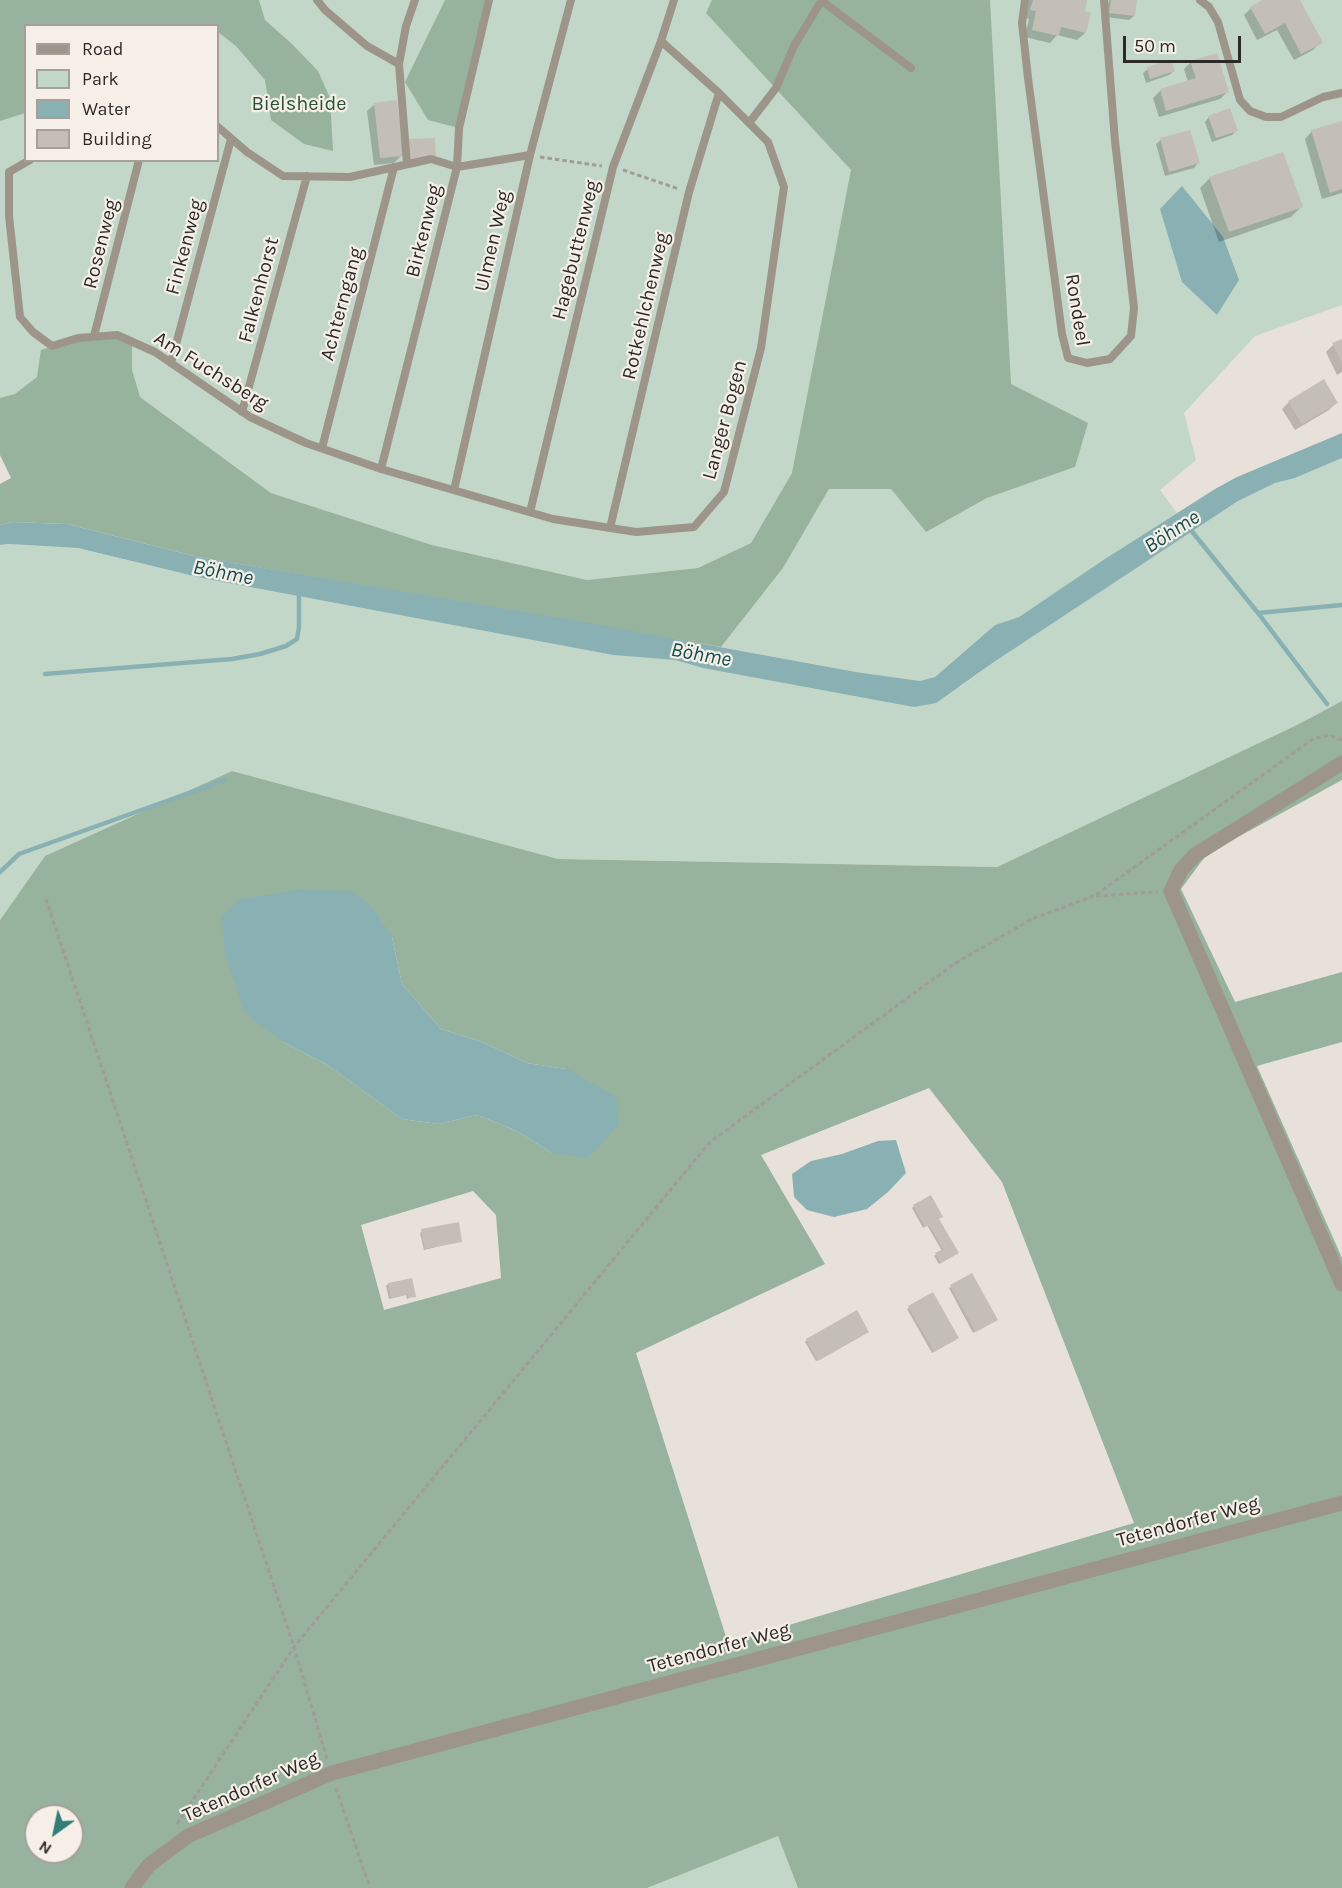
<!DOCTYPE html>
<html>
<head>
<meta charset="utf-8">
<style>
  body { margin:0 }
  #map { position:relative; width:1342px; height:1888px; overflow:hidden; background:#e8e1da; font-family:Karla,sans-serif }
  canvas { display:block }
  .legend { position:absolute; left:24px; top:24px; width:195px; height:138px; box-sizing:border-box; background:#f5efe7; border:2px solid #a5a09a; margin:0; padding:8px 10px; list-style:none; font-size:18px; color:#2c2927 }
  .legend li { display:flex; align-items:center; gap:12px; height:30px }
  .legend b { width:30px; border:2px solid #a5a09a }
  .north { position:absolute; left:24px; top:1804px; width:60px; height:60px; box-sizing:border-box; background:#f5efe7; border:2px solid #a5a09a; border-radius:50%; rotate:213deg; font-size:16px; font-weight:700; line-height:24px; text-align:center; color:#2c2927 }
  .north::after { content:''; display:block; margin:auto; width:21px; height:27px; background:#347c76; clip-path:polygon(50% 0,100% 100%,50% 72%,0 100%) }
  .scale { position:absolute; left:1123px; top:36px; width:118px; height:27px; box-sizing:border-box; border:3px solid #2c2927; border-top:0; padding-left:8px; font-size:18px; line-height:21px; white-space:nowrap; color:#2c2927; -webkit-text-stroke:4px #f5efe7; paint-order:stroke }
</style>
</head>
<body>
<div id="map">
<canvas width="1342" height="1888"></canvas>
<ul class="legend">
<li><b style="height:8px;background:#9d958a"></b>Road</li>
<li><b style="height:16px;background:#c2d7c7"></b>Park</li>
<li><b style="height:16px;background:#89b0b3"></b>Water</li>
<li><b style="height:16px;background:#c3beb6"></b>Building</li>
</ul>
<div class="north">N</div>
<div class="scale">50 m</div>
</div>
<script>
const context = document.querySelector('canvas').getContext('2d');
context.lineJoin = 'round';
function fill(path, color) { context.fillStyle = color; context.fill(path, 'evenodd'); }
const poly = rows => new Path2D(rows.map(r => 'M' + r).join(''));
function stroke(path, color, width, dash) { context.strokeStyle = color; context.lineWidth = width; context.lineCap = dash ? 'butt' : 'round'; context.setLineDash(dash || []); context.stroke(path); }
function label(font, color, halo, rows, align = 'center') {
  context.font = font + ' Karla,sans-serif'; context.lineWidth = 4.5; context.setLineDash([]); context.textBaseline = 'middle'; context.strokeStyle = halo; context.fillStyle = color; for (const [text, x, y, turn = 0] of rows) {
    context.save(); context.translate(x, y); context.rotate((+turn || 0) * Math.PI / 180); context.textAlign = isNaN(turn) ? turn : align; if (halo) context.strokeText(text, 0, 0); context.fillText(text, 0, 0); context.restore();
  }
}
fill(poly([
  [0,0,1342,0,1342,305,1255,336,1184,413,1196,460,1160,490,1177,513,1019,617,995,625,934,678,920,681,856,672,721,647,783,568,829,489,891,489,926,532,987,498,1075,467,792,473,751,543,698,568,587,580,432,545,271,493,140,397,0,426],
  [26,26,218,26,218,160,26,160],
  [1342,458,1342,701,1297,725,997,867,558,859,232,771,45,856,0,920,0,545,9,544,78,548,202,578,613,655,675,660,703,668,735,673,960,687,994,662,1238,501,1275,483,1295,478],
  [778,1836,798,1888,647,1888]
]), '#c2d7c7');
fill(poly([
  [0,0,259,0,265,20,292,44,318,71,330,98,333,151,304,144,271,120,265,80,236,46,218,32,218,26,26,26,25,113,0,121],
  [445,0,489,0,459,128,428,120,405,82],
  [712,0,990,0,1011,384,1088,423,1075,467,987,498,926,532,891,489,829,489,783,568,721,647,198,557,67,524,12,522,0,525,0,484,11,478,0,455,0,398,15,394,37,377,41,350,78,338,117,335,132,341,132,370,140,397,271,493,432,545,587,580,698,568,751,543,792,473,851,170,706,13],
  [1342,701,1342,780,1207,854,1181,889,1235,1002,1342,972,1342,1042,1257,1066,1342,1258,1342,1888,798,1888,778,1836,647,1888,0,1888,0,920,45,856,232,771,558,859,997,867,1297,725],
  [392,937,402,984,441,1029,482,1042,527,1063,566,1069,552,1153,515,1130,477,1115,438,1124,402,1119,326,1064,283,1042],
  [929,1088,1002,1182,1134,1523,728,1643,636,1353,825,1264,761,1155],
  [473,1191,496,1215,501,1278,384,1310,361,1225],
  [36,1816,72,1816,72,1852,36,1852]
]), '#97b29d');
fill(poly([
  [1182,186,1223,237,1239,280,1217,315,1182,282,1160,209],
  [1342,433,1342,458,1295,478,1275,483,1238,501,994,662,936,703,914,707,703,668,675,660,613,655,202,578,78,548,9,544,0,545,0,525,12,522,67,524,198,557,578,621,856,672,920,681,935,677,995,625,1019,617,1105,559,1215,489,1237,477],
  [299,890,352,891,373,908,392,937,402,984,441,1029,482,1042,527,1063,566,1069,616,1096,619,1124,588,1158,552,1153,515,1130,477,1115,438,1124,402,1119,326,1064,283,1042,245,1013,225,955,222,917,240,899],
  [896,1140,906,1173,888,1192,867,1209,834,1217,807,1210,794,1197,792,1174,811,1161,842,1154,878,1141]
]), '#89b0b3');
fill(poly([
  [1028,0,1086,0,1083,13,1085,33,1077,40,1057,35,1050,43,1025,37,1029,19,1024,17],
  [1109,0,1136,0,1134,16,1129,20,1105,17],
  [1265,0,1298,0,1321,42,1313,50,1294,60,1277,30,1257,40,1244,15,1251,8],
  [1191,62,1227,92,1220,99,1159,117,1153,98,1160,91,1188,82,1184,69],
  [1148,69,1174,71,1169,75,1146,83,1143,73],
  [375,104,402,155,394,163,374,165,367,111],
  [1209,117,1237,130,1232,135,1212,142,1205,122],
  [1342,123,1342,193,1322,199,1305,139,1312,131],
  [1161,140,1198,163,1194,168,1165,176,1156,144],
  [1210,178,1301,207,1291,217,1219,242,1200,188],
  [1342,340,1342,372,1337,375,1326,352,1333,345],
  [1289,402,1337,402,1329,410,1295,430,1282,409],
  [914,1206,938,1219,956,1254,939,1264,934,1256,942,1251,927,1225,923,1228,912,1208],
  [422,1231,461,1241,424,1250,420,1233],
  [971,1275,994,1321,973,1333,949,1288],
  [388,1284,414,1296,407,1299,406,1295,389,1299,386,1286],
  [932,1294,955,1340,932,1353,907,1309],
  [865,1334,816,1361,805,1342,807,1340]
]), '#0003');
stroke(poly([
  [1190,529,1258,613,1327,704],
  [1258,613,1342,605],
  [45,674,232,659,260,654,286,646,297,639,299,627,299,589],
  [0,872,19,854,225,780]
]), '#89b0b3', 4.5);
fill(poly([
  [1033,0,1087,0,1085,11,1091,13,1086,33,1061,27,1059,36,1032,30,1036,11,1030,10],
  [1111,0,1137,0,1135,16,1109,13],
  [1262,0,1300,0,1323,43,1301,54,1285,23,1265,34,1250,7],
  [1217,53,1229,92,1166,111,1160,89,1196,78,1190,61],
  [1171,60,1175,71,1150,79,1147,67],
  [397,100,403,156,380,158,374,103],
  [1230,108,1238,131,1216,138,1208,116],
  [1342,121,1342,189,1330,193,1311,130],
  [1190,130,1200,163,1169,172,1160,138],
  [435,138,436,159,411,160,409,139],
  [1283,152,1303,207,1229,232,1209,177],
  [1342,339,1342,363,1332,343],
  [1324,379,1338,403,1302,424,1288,401],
  [931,1195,943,1217,939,1219,959,1253,941,1263,935,1253,943,1249,929,1225,925,1227,913,1205],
  [459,1222,462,1242,425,1249,421,1229],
  [972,1273,998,1320,976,1332,950,1285],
  [412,1278,416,1297,408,1298,408,1294,391,1298,388,1283],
  [933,1292,959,1338,934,1352,908,1306],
  [857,1310,869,1332,818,1361,806,1339]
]), '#c3beb6');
stroke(poly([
  [540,157,602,166],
  [623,170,679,189],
  [1096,896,1158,892],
  [46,899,294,1647,327,1759],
  [336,1788,370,1888],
  [177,1824,294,1647,710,1142,954,964,1032,919,1094,896,1313,739,1328,735,1342,740]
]), '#a29c97', 3, [4.5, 3]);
stroke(poly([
  [317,0,325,10,367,46,399,64],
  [1025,0,1022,23,1028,78,1062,334,1068,358,1087,363,1110,359,1131,336,1134,308,1115,141,1104,0],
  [1200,0,1209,7,1218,22,1240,100,1250,111,1266,117,1281,117,1323,97,1342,93],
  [822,1,911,68],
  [749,123,776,88,794,46,822,0],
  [218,127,247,152,283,176,350,177,431,159,457,167,530,155],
  [30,160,9,172,9,216,20,317,33,332,52,346,78,338,117,335,155,352,250,417,306,443,381,469,553,519,636,532,694,527,724,492,761,348,784,187,768,142,719,93,661,41],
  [407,164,399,64,406,26,415,0],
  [94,336,139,160],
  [171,363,231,139],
  [242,412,307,176],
  [322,448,394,167],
  [381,469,457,167,459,128,489,0],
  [454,490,530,155,571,0],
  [530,512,613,167,661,41,674,0],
  [610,528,689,192,719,93]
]), '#9d958a', 8);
stroke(poly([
  [1342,763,1195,855,1181,870,1171,891,1342,1284],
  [132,1888,149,1865,188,1836,332,1773,1342,1503]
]), '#9d958a', 15);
label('20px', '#275335', '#f5efe7', [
  ["Bielsheide",299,104]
]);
label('20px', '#2c2927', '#f5efe7', [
  ["Birkenweg",424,231,-76],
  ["Ulmen Weg",493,241,-77],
  ["Rosenweg",101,244,-76],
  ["Finkenweg",185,247,-75],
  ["Hagebuttenweg",576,250,-76],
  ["Falkenhorst",259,290,-75],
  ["Achterngang",342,304,-75],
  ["Rotkehlchenweg",646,306,-77],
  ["Rondeel",1077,310,81],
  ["Am Fuchsberg",211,371,32],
  ["Langer Bogen",725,420,-75],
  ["Tetendorfer Weg",1188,1522,-15],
  ["Tetendorfer Weg",719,1648,-15],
  ["Tetendorfer Weg",251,1787,-24]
]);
label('italic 21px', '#134d50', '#f5efe7', [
  ["Böhme",1172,532,-33],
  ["Böhme",223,573,11],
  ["Böhme",701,655,10]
]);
</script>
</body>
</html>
